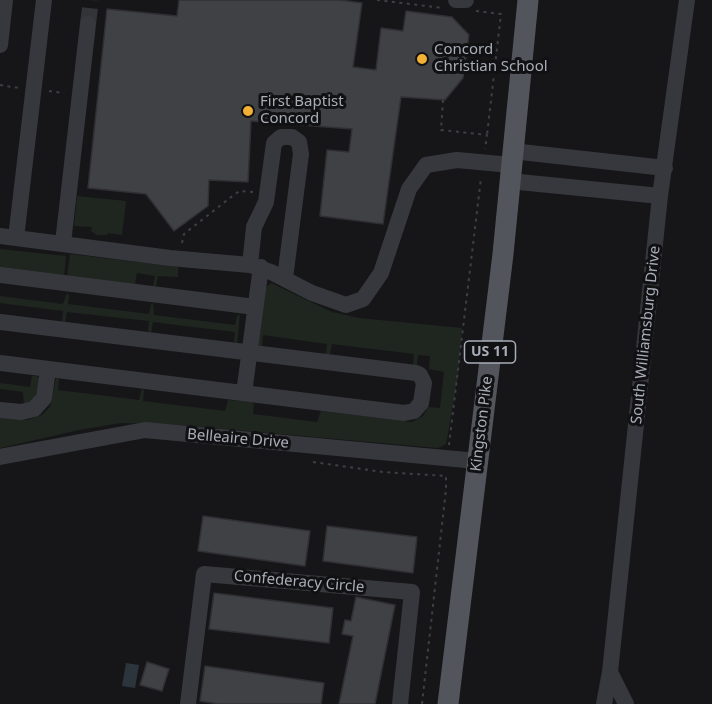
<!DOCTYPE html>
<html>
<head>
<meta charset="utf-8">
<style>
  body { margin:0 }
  canvas { display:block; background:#161618 }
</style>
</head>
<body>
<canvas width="712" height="704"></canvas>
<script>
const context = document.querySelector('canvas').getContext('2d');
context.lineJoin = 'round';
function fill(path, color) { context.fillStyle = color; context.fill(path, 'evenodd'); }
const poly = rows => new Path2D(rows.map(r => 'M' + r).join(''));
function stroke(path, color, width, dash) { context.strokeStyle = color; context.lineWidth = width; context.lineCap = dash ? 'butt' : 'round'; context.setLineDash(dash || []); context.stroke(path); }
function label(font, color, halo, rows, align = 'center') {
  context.font = font + ' "Noto Sans",sans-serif'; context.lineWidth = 6; context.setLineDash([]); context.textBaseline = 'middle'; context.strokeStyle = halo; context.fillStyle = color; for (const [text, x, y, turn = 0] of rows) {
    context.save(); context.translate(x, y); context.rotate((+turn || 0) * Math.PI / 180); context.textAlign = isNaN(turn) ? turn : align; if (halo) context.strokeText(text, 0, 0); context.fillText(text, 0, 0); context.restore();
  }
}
fill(poly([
  [77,196,126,201,122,235,108,233,107,235,97,235,91,231,92,227,74,226],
  [0,249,66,256,64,277,0,269],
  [70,254,178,267,178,277,158,276,156,287,153,286,155,276,137,273,135,284,67,277],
  [271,283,332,312,359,318,462,328,458,377,446,444,438,448,167,424,121,423,79,430,0,448,0,418,27,420,42,415,50,407,56,378,59,379,58,390,139,400,142,388,144,390,143,401,225,411,228,400,252,402,254,404,253,414,317,422,321,411,412,422,423,416,428,407,440,408,444,372,429,369,430,356,418,355,417,365,413,365,414,354,332,344,330,354,326,354,327,344,263,335,262,346,257,346,263,290],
  [67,293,69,295,68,304,149,314,151,304,153,303,154,315,235,325,237,316,240,314,237,345,234,342,235,332,153,322,151,333,148,331,149,321,67,312,65,323,62,321,63,311,0,303,0,296,63,304],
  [32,376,37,376,39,379,36,396,32,402,24,404,23,392,0,389,0,383,30,387]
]), '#1e261f');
fill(poly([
  [126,663,139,665,135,688,122,686]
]), '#2c353c');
const building = poly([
  [179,0,340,0,362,3,353,67,376,70,381,28,403,31,406,11,452,17,469,35,463,78,445,100,401,97,383,224,320,216,327,150,349,152,352,129,251,121,248,182,209,180,208,206,174,231,146,194,88,188,107,9,177,16,179,0],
  [203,516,310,531,305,566,198,551,203,516],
  [327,526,417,537,413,573,323,561,327,526],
  [214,593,333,608,329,643,209,629,214,593],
  [356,597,395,605,375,704,339,704,353,636,342,634,345,620,351,621,356,597],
  [147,662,169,669,162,691,140,685,147,662],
  [205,666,324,683,321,704,218,704,200,701,205,666]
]);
fill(building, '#404145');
stroke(building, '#303034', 1.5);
stroke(poly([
  [88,24,91,0]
]), '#333438', 16, [16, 8]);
stroke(poly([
  [377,0,443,8],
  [476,11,501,14,487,135],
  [0,85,19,88],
  [49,91,64,93],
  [443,100,441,130,487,135,485,149],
  [182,243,184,234,235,194,240,191,253,192],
  [449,445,481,178],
  [313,462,383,472,446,476,446,489,422,704]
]), '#3d3f44', 2, [3, 4.5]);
stroke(poly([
  [456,0,466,0],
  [0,45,5,0],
  [512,151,665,168],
  [509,181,660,196],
  [0,236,170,258,250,265,271,272,312,293,346,305,363,299,381,273,409,189,426,165,457,160,511,165],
  [16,238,44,0],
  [63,243,88,24],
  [250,265,254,227,266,202,274,143,281,137,292,137,299,142,301,154,285,278],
  [0,275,255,307],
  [0,322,416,373,420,375,424,383,421,403,414,411,404,413,0,363],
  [244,393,261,267],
  [0,410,21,412,34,409,44,398,48,369],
  [0,457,145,430,477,461],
  [610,672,626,704],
  [188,704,204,574,412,592,400,704],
  [604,704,610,672,660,196,687,0]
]), '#37383d', 16);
stroke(poly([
  [448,704,503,254,528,0]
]), '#53555c', 21);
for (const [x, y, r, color] of [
  [422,59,6,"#f2b134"],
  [248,111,6,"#f2b134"]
]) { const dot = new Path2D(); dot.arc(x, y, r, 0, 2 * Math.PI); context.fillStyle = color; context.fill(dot); stroke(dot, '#111113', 2); }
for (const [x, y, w] of [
  [490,352,51]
]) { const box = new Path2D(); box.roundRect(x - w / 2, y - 11, w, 22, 4.5); context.fillStyle = '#111113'; context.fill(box); stroke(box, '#a8adb8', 1.5); }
label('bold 14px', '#a8adb8', null, [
  ["US 11",490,352]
]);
label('15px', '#a8adb8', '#111113', [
  ["Concord",434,50],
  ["Christian School",434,67],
  ["First Baptist",260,102],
  ["Concord",260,119]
], 'left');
label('15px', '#a8adb8', '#111113', [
  ["South Williamsburg Drive",646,335,-84],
  ["Kingston Pike",482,424,-83],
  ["Belleaire Drive",238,439,5],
  ["Confederacy Circle",299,582,5]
]);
</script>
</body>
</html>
